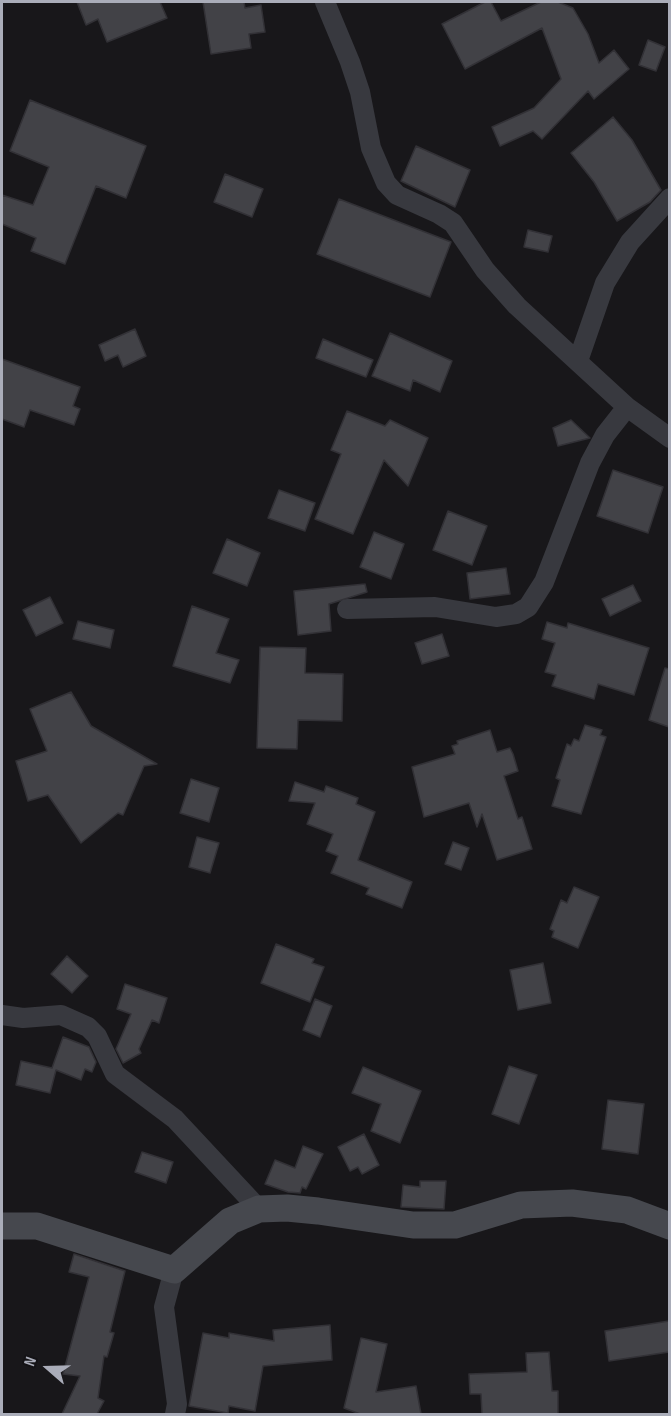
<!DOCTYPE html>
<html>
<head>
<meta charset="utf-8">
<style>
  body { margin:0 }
  #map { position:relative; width:671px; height:1416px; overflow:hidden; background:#18171a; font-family:"Sofia Sans Condensed",sans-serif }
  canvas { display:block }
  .frame { position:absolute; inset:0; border:3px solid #aaadb9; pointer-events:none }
  .north { position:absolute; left:18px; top:1338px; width:60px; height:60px; -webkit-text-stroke:4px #131215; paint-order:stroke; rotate:290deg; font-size:16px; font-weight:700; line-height:24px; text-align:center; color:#aaadb9 }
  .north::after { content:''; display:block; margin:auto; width:21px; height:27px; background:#aaadb9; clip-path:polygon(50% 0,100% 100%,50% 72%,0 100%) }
</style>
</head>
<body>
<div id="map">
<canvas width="671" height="1416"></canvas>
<div class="frame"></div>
<div class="north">N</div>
</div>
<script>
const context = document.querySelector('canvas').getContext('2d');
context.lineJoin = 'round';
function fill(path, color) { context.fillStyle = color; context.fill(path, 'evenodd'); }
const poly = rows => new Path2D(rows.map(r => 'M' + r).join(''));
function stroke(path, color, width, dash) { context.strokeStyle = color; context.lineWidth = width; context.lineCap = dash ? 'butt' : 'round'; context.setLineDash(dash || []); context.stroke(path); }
const building = poly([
  [77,2,160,2,167,18,107,42,98,19,86,25,77,2],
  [203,2,244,2,245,8,261,5,265,32,249,34,251,48,211,54,203,2],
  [485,2,491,2,501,21,541,2,558,2,573,8,588,34,599,63,614,50,629,69,594,99,588,91,542,139,533,131,500,146,492,127,534,108,561,79,542,28,465,69,442,24,485,2],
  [648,40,665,47,656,71,639,65,648,40],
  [30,100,146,146,126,198,96,186,65,264,31,251,36,238,2,224,2,195,33,205,49,167,10,151,30,100],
  [613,117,632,140,661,190,650,202,617,221,594,182,571,153,613,117],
  [416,146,470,170,455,207,401,181,416,146],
  [225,174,263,189,252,217,214,202,225,174],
  [339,199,451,242,430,297,317,254,339,199],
  [528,230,552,236,548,252,524,247,528,230],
  [135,329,146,356,123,367,118,355,105,361,99,345,135,329],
  [390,333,452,361,440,392,413,380,410,391,372,376,390,333],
  [323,339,373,360,366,377,316,358,323,339],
  [2,359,80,387,73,406,80,409,74,425,30,410,24,427,2,419,2,359],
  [347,411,385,426,390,420,428,438,408,486,384,460,353,534,315,519,341,454,331,450,347,411],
  [571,420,590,438,558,446,553,428,571,420],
  [613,470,663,487,648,533,597,516,613,470],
  [279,490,315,503,305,531,268,518,279,490],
  [448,511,487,526,472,565,433,550,448,511],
  [374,532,404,544,391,579,360,567,374,532],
  [227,539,260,553,247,586,213,573,227,539],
  [506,568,510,594,470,599,467,573,506,568],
  [365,584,367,592,329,604,331,631,298,635,294,591,365,584],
  [633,585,641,601,610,616,602,599,633,585],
  [50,597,63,623,36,636,23,610,50,597],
  [192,606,229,619,216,653,239,660,230,683,173,666,192,606],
  [78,621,114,630,110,648,73,639,78,621],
  [547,622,567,628,568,623,649,648,634,695,598,684,594,699,552,686,556,675,545,672,555,643,542,639,547,622],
  [442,634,449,656,422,664,415,643,442,634],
  [260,647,306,648,305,673,343,674,342,721,298,720,297,749,257,748,260,647],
  [665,668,669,669,669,727,649,720,665,668],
  [71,692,91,726,157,764,144,766,123,815,118,813,81,843,48,795,28,801,16,761,47,751,30,709,71,692],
  [585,725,602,730,600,735,606,737,581,814,552,806,560,780,556,778,567,744,571,746,574,739,579,741,585,725],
  [490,730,497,752,510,748,513,754,518,771,504,776,518,819,522,817,532,849,497,860,482,814,477,827,469,803,424,817,412,767,455,754,452,746,458,744,457,741,490,730],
  [191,779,219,788,209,822,180,813,191,779],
  [295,782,324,792,326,786,358,798,356,804,375,812,358,860,412,882,402,908,366,894,369,888,331,873,338,856,326,851,333,834,307,824,315,803,289,801,295,782],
  [197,837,219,843,210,873,189,867,197,837],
  [453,842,469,848,461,870,445,864,453,842],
  [574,887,599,897,578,948,552,937,554,931,550,929,561,900,567,903,574,887],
  [276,944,314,959,312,963,324,967,310,1002,261,983,276,944],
  [67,956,88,976,72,993,51,974,67,956],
  [543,963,551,1003,518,1010,510,970,543,963],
  [125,984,167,998,159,1023,152,1020,139,1049,141,1053,123,1063,116,1049,131,1014,117,1009,125,984],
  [315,999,332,1006,320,1037,303,1030,315,999],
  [63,1037,89,1047,96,1062,92,1072,85,1069,81,1080,56,1070,50,1093,16,1085,21,1061,52,1068,63,1037],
  [509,1066,537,1075,519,1124,492,1114,509,1066],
  [363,1067,421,1091,400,1143,371,1131,381,1104,352,1093,363,1067],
  [608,1100,644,1104,638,1154,602,1149,608,1100],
  [364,1134,379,1165,362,1174,358,1167,350,1171,338,1147,364,1134],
  [303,1146,323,1154,306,1189,302,1187,300,1193,288,1192,265,1184,275,1160,295,1168,303,1146],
  [142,1152,173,1162,166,1183,135,1172,142,1152],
  [420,1181,446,1181,444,1209,401,1207,403,1185,420,1187,420,1181],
  [74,1254,125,1271,110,1332,114,1333,107,1357,104,1356,98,1398,104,1401,97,1414,62,1414,80,1376,63,1374,89,1277,69,1272,74,1254],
  [669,1321,669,1352,609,1361,605,1331,669,1321],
  [330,1325,332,1360,263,1366,255,1411,229,1406,228,1413,189,1406,203,1333,229,1338,229,1333,274,1341,273,1330,330,1325],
  [361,1338,387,1344,376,1392,416,1386,421,1414,360,1414,344,1408,361,1338],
  [549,1352,552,1391,558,1391,558,1414,482,1414,481,1394,470,1394,469,1374,527,1372,526,1353,549,1352]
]);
fill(building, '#424247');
stroke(building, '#323136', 1.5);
stroke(poly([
  [325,2,350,62,360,92,371,148,386,183,397,195,439,214,453,223,485,270,517,306,627,407,670,438],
  [578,361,605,283,630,242,670,198],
  [347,609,435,607,496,617,516,614,528,607,544,582,590,463,605,435,627,407],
  [2,1015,23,1018,61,1015,88,1027,97,1036,115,1074,175,1119,259,1209],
  [174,1270,164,1307,177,1404,175,1414]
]), '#38393f', 20);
stroke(poly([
  [2,1226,37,1226,174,1270,230,1221,259,1209,287,1208,318,1211,413,1225,455,1225,521,1205,572,1203,627,1210,670,1226]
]), '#46484e', 27);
</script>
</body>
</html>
